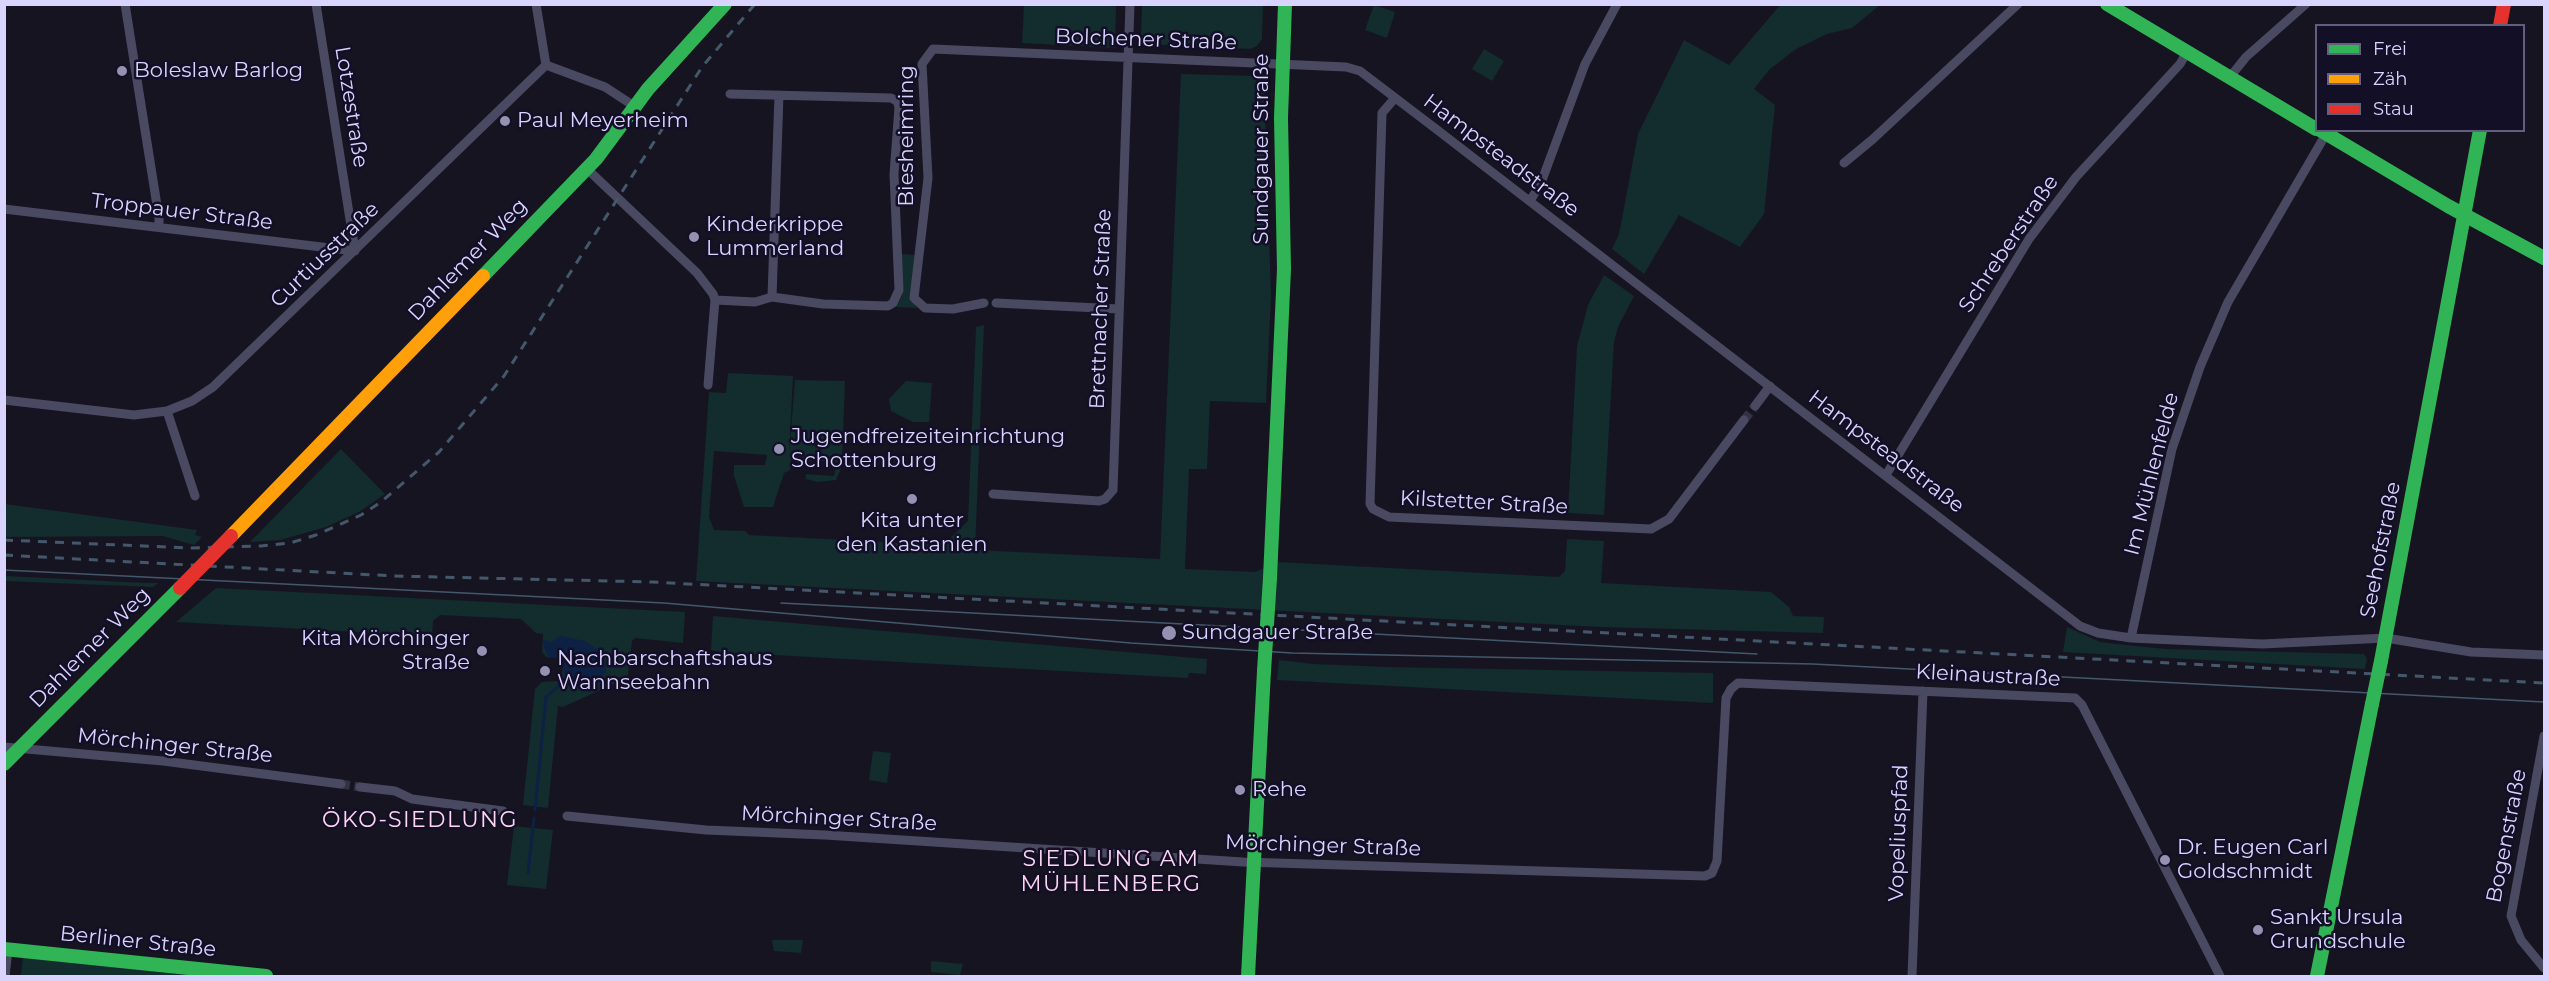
<!DOCTYPE html>
<html>
<head>
<meta charset="utf-8">
<style>
  body { margin:0 }
  #map { position:relative; width:2549px; height:981px; overflow:hidden; background:#161421; font-family:Montserrat,sans-serif }
  canvas { display:block }
  .frame { position:absolute; inset:0; border:6px solid #d9d4ff; pointer-events:none }
  .legend { position:absolute; left:2315px; top:24px; width:210px; height:108px; box-sizing:border-box; background:#130f26; border:2px solid #625e7d; margin:0; padding:8px 10px; list-style:none; font-size:18px; color:#d9d4ff }
  .legend li { display:flex; align-items:center; gap:12px; height:30px }
  .legend b { width:30px; border:2px solid #625e7d }
</style>
</head>
<body>
<div id="map">
<canvas width="2549" height="981"></canvas>
<div class="frame"></div>
<ul class="legend">
<li><b style="height:8px;background:#30b455"></b>Frei</li>
<li><b style="height:8px;background:#ff9f0a"></b>Zäh</li>
<li><b style="height:8px;background:#e5322d"></b>Stau</li>
</ul>
</div>
<script>
const context = document.querySelector('canvas').getContext('2d');
context.lineJoin = 'round';
function fill(path, color) { context.fillStyle = color; context.fill(path, 'evenodd'); }
const poly = rows => new Path2D(rows.map(r => 'M' + r).join(''));
function stroke(path, color, width, dash) { context.strokeStyle = color; context.lineWidth = width; context.lineCap = dash ? 'butt' : 'round'; context.setLineDash(dash || []); context.stroke(path); }
function label(font, color, halo, rows, align = 'center') {
  context.font = font + ' Montserrat,sans-serif'; context.lineWidth = 5; context.setLineDash([]); context.textBaseline = 'middle'; context.strokeStyle = halo; context.fillStyle = color; for (const [text, x, y, turn = 0] of rows) {
    context.save(); context.translate(x, y); context.rotate((+turn || 0) * Math.PI / 180); context.textAlign = isNaN(turn) ? turn : align; if (halo) context.strokeText(text, 0, 0); context.fillText(text, 0, 0); context.restore();
  }
}
fill(poly([
  [1781,4,1880,5,1852,28,1827,34,1796,49,1770,69,1754,89,1775,105,1764,214,1740,247,1679,215,1644,274,1612,249,1619,234,1638,134,1684,40,1729,65],
  [1024,5,1116,5,1115,48,1022,43],
  [1142,5,1263,5,1262,39,1257,46,1250,49,1147,44,1141,35],
  [1374,5,1395,12,1387,38,1365,30],
  [1484,49,1504,61,1492,81,1472,69],
  [1181,74,1256,76,1264,83,1271,296,1266,403,1210,401,1207,469,1189,469,1185,569,1255,572,1277,562,1559,577,1565,571,1567,539,1604,541,1601,583,1771,592,1789,607,1793,616,1824,617,1823,633,1601,627,696,581,709,392,726,393,728,373,793,376,789,456,795,380,845,381,842,462,791,460,790,470,784,473,773,507,744,507,734,476,734,465,765,465,767,455,714,451,709,517,714,530,745,531,749,535,943,545,968,521,976,327,984,325,975,550,1160,559],
  [901,254,915,255,911,298,917,308,896,307,902,296],
  [1604,275,1634,296,1618,327,1614,342,1604,515,1568,513,1577,346,1588,305],
  [906,381,932,383,929,422,913,422,891,411,889,399],
  [341,449,385,494,359,512,326,527,280,540,250,542],
  [836,465,842,466,836,480,817,482,806,479,806,474,834,476],
  [5,504,197,530,195,535,202,537,194,545,163,536,5,537],
  [5,576,146,583,158,583,153,587,5,581],
  [216,588,685,612,683,643,635,638,632,641,627,683,618,682,563,707,558,706,548,808,523,805,535,689,542,682,561,681,564,659,546,657,542,652,543,634,536,633,521,619,440,615,433,621,432,636,176,622],
  [713,616,1207,659,1206,674,1189,673,1188,678,720,652,711,650],
  [2067,627,2100,642,2126,645,2166,649,2364,654,2367,659,2365,669,2063,652],
  [1279,660,1314,664,1387,667,1713,673,1713,703,1277,680],
  [873,751,891,753,887,783,869,780],
  [514,826,553,830,546,889,507,885],
  [772,940,803,940,801,953,774,951],
  [23,956,220,976,21,976],
  [931,961,963,964,960,975,931,972]
]), '#132c2d');
fill(poly([
  [561,636,585,641,598,650,606,661,606,673,599,678,575,682,567,679,563,672,564,659,548,657,543,644,544,639,550,642]
]), '#0d2144');
stroke(poly([
  [535,810,546,697,567,679],
  [528,873,534,818]
]), '#0d2144', 3);
stroke(poly([
  [1744,420,1755,406],
  [341,784,360,787]
]), '#333142', 9, [9, 4.5]);
stroke(poly([
  [125,4,159,218,159,227],
  [536,4,546,65],
  [2230,77,2246,57,2306,4],
  [1395,98,1382,113,1370,504,1373,509,1389,517,1651,529,1669,519,1744,420],
  [1844,163,1873,139,2018,4],
  [586,168,697,273,713,294,715,300,708,385],
  [1530,201,1541,183,1585,64,1617,4],
  [4,209,355,251,316,4],
  [772,297,779,95],
  [715,300,755,302,772,297,823,304,888,306,893,303,899,290,894,174,899,107,897,101,891,98,730,94],
  [984,303,953,309,925,308,914,298,928,178,922,64,933,49,1346,67,1360,71,1440,132,2080,626,2098,633,2131,638,2262,644,2386,638,2471,652,2544,655],
  [996,303,1119,309],
  [4,400,134,415,167,411,192,401,213,387,546,65,605,87,634,106],
  [1755,406,1770,386],
  [167,411,195,496],
  [1886,475,2029,239,2076,177,2180,64,2187,52],
  [993,494,1099,501,1105,499,1113,490,1130,4],
  [2131,638,2172,449,2200,367,2228,302,2326,134],
  [2544,736,2511,916,2521,940,2544,968],
  [4,747,163,761,341,784],
  [360,787,395,791,412,799,503,811],
  [567,816,706,830,825,835,1243,862,1705,876,1712,873,1717,861,1726,698,1731,689,1738,683,2075,698,2082,705,2220,976],
  [5,976,8,950],
  [1912,976,1923,691]
]), '#4a4962', 9);
stroke(poly([
  [2107,4,2316,129],
  [2320,130,2448,206,2544,258],
  [483,276,596,159,648,89,725,4],
  [1270,578,1284,269,1281,118,1285,4],
  [2381,661,2480,130],
  [4,764,180,588],
  [4,949,266,976],
  [1248,976,1264,671],
  [2317,976,2372,704]
]), '#30b455', 14);
stroke(poly([
  [231,536,483,276]
]), '#ff9f0a', 14);
stroke(poly([
  [2500,26,2504,4]
]), '#e5322d', 14);
stroke(poly([
  [4,570,664,603,1131,643,1292,653,1813,664,2544,702],
  [781,603,1757,654]
]), '#43596b', 1.5);
stroke(poly([
  [4,540,190,548,261,546,290,543,316,535,361,515,381,502,439,452,504,376,702,67,755,4],
  [4,555,394,576,652,582,2544,683]
]), '#43596b', 3, [9, 8]);
stroke(poly([
  [1264,671,1270,578],
  [2372,704,2381,661]
]), '#30b455', 14);
stroke(poly([
  [180,588,231,536]
]), '#e5322d', 14);
for (const [x, y, r, color] of [
  [122,71,6,"#9591b1"],
  [505,121,6,"#9591b1"],
  [694,237,6,"#9591b1"],
  [779,449,6,"#9591b1"],
  [912,499,6,"#9591b1"],
  [1169,633,8,"#9591b1"],
  [482,651,6,"#9591b1"],
  [545,671,6,"#9591b1"],
  [1240,790,6,"#9591b1"],
  [2165,860,6,"#9591b1"],
  [2258,930,6,"#9591b1"]
]) { const dot = new Path2D(); dot.arc(x, y, r, 0, 2 * Math.PI); context.fillStyle = color; context.fill(dot); stroke(dot, '#130f26', 2); }
label('21px', '#d9d4ff', '#130f26', [
  ["Bolchener Straße",1146,40,2],
  ["Lotzestraße",351,107,81],
  ["Biesheimring",907,136,-90],
  ["Sundgauer Straße",1262,149,-90],
  ["Hampsteadstraße",1501,156,37],
  ["Troppauer Straße",182,212,7],
  ["Schreberstraße",2009,244,-56],
  ["Curtiusstraße",325,255,-44],
  ["Dahlemer Weg",468,260,-46],
  ["Brettnacher Straße",1101,309,-88],
  ["Hampsteadstraße",1886,452,37],
  ["Im Mühlenfelde",2152,474,-76],
  ["Kilstetter Straße",1484,503,3],
  ["Seehofstraße",2381,550,-79],
  ["Dahlemer Weg",90,648,-45],
  ["Kleinaustraße",1988,676,3],
  ["Mörchinger Straße",175,746,6],
  ["Mörchinger Straße",839,819,3],
  ["Vopeliuspfad",1899,833,-88],
  ["Bogenstraße",2507,836,-79],
  ["Mörchinger Straße",1323,846,2],
  ["Berliner Straße",138,942,6]
]);
label('21px', '#d9d4ff', '#130f26', [
  ["Boleslaw Barlog",134,71],
  ["Paul Meyerheim",517,121],
  ["Kinderkrippe",706,225],
  ["Lummerland",706,249],
  ["Jugendfreizeiteinrichtung",791,437],
  ["Schottenburg",791,461],
  ["Kita unter",912,521,"center"],
  ["den Kastanien",912,545,"center"],
  ["Sundgauer Straße",1182,633],
  ["Kita Mörchinger",470,639,"right"],
  ["Straße",470,663,"right"],
  ["Nachbarschaftshaus",557,659],
  ["Wannseebahn",557,683],
  ["Rehe",1252,790],
  ["Dr. Eugen Carl",2177,848],
  ["Goldschmidt",2177,872],
  ["Sankt Ursula",2270,918],
  ["Grundschule",2270,942]
], 'left');
context.letterSpacing = '1.5px';
label('22px', '#ffd6f0', '#130f26', [
  ["ÖKO-SIEDLUNG",420,821],
  ["SIEDLUNG AM",1111,860],
  ["MÜHLENBERG",1111,885]
]);
context.letterSpacing = '0px';
</script>
</body>
</html>
